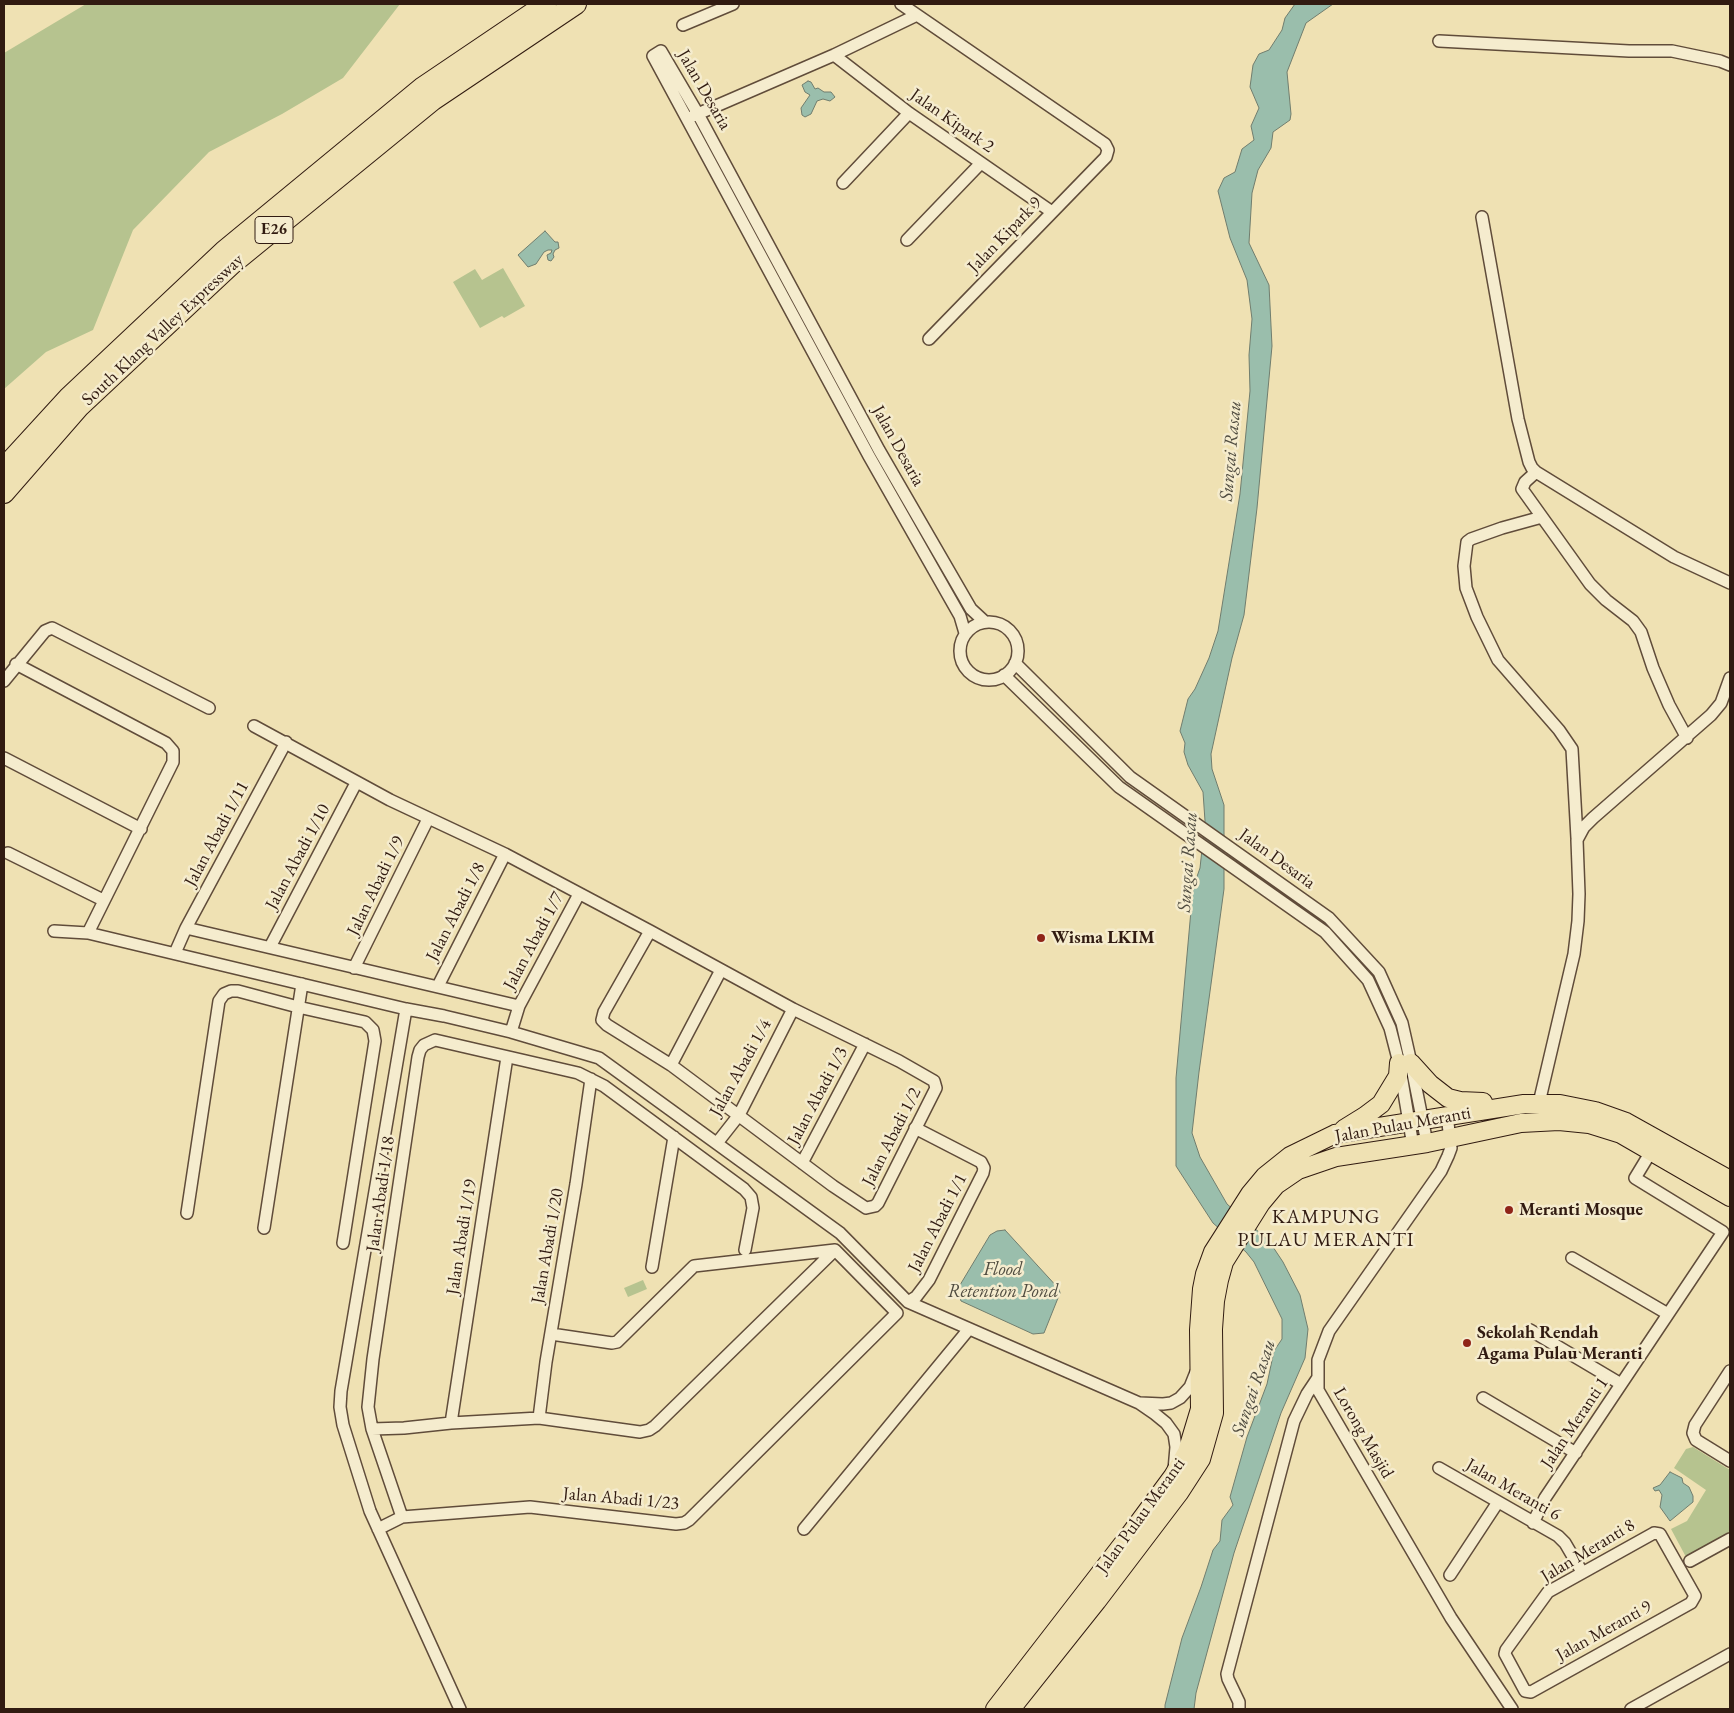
<!DOCTYPE html>
<html>
<head>
<meta charset="utf-8">
<style>
  body { margin:0 }
  #map { position:relative; width:1734px; height:1713px; overflow:hidden; background:#efe1b3; font-family:"EB Garamond",serif }
  canvas { display:block }
  .frame { position:absolute; inset:0; border:5px solid #311b11; pointer-events:none }
</style>
</head>
<body>
<div id="map">
<canvas width="1734" height="1713"></canvas>
<div class="frame"></div>
</div>
<script>
const context = document.querySelector('canvas').getContext('2d');
context.lineJoin = 'round';
function fill(path, color) { context.fillStyle = color; context.fill(path, 'evenodd'); }
const poly = rows => new Path2D(rows.map(r => 'M' + r).join(''));
function stroke(path, color, width, dash) { context.strokeStyle = color; context.lineWidth = width; context.lineCap = dash ? 'butt' : 'round'; context.setLineDash(dash || []); context.stroke(path); }
function label(font, color, halo, rows, align = 'center') {
  context.font = font + ' "EB Garamond",serif'; context.lineWidth = 5; context.setLineDash([]); context.textBaseline = 'middle'; context.strokeStyle = halo; context.fillStyle = color; for (const [text, x, y, turn = 0] of rows) {
    context.save(); context.translate(x, y); context.rotate((+turn || 0) * Math.PI / 180); context.textAlign = isNaN(turn) ? turn : align; if (halo) context.strokeText(text, 0, 0); context.fillText(text, 0, 0); context.restore();
  }
}
fill(poly([
  [86,4,400,4,343,78,282,114,209,152,133,230,93,330,46,352,4,389,4,53],
  [503,268,525,306,504,318,502,316,480,328,453,282,475,269,482,280],
  [643,1280,647,1289,628,1297,624,1288],
  [1693,1447,1730,1470,1730,1533,1686,1557,1671,1529,1687,1521,1706,1490,1674,1468,1686,1449]
]), '#b6c38f');
const water = poly([
  [1295,4,1333,4,1306,23,1287,72,1291,114,1290,120,1273,132,1271,148,1258,170,1252,193,1249,243,1269,285,1272,346,1257,508,1244,615,1232,658,1211,754,1212,769,1224,805,1224,889,1199,1072,1192,1133,1200,1157,1227,1204,1269,1241,1283,1262,1300,1295,1308,1329,1305,1358,1281,1413,1234,1553,1196,1693,1194,1709,1165,1709,1165,1705,1182,1638,1201,1587,1213,1550,1220,1541,1222,1520,1233,1505,1230,1497,1247,1437,1267,1384,1274,1351,1282,1339,1282,1319,1254,1262,1246,1252,1213,1223,1176,1166,1176,1078,1193,888,1200,868,1205,821,1203,792,1188,765,1184,752,1185,743,1180,731,1188,699,1195,689,1209,658,1218,631,1240,494,1250,391,1249,355,1252,319,1247,280,1230,238,1218,191,1224,178,1235,172,1242,149,1254,140,1251,126,1259,108,1250,87,1253,65,1259,54,1269,50,1282,30,1285,18,1295,4],
  [808,81,811,82,815,89,818,88,824,92,831,92,835,97,830,101,823,99,817,101,811,114,805,117,802,115,801,108,810,95,805,92,802,85,808,81],
  [545,231,555,242,558,242,559,248,555,250,553,254,554,257,551,261,548,260,547,255,551,253,552,250,548,250,544,252,536,264,528,267,518,255,545,231],
  [1005,1230,1059,1289,1060,1293,1044,1333,1033,1334,961,1301,957,1290,990,1235,997,1231,1005,1230],
  [1670,1472,1682,1478,1683,1483,1689,1487,1693,1496,1693,1502,1670,1521,1660,1507,1662,1495,1659,1490,1655,1491,1653,1488,1660,1485,1670,1472]
]);
fill(water, '#9abeac');
stroke(water, '#707d6e', 1);
const minor = poly([
  [901,4,1105,144,1108,150,1106,157,929,339],
  [683,25,733,4],
  [1439,41,1629,51,1672,51,1720,61,1730,65],
  [834,55,909,113,1052,212],
  [693,116,834,55,917,15],
  [843,183,909,113],
  [1482,217,1518,419,1529,462,1532,468,1536,472,1674,557,1730,583],
  [907,240,981,163],
  [1536,472,1525,482,1522,489,1590,584,1606,600,1633,621,1641,632,1653,668,1669,705,1687,738],
  [1542,517,1502,528,1471,539,1467,542,1464,566,1466,588,1477,617,1498,660,1559,730,1572,749,1577,838],
  '960 651a29 29 0 1 1 58 0a29 29 0 1 1-58 0Z',
  [965,633,960,616,869,456,653,56,661,51,698,114,879,450,971,609,985,622],
  [1015,663,1130,777,1329,918,1379,972,1402,1023,1411,1063,1427,1143],
  [16,664,166,743,173,751,173,762,88,933],
  [1004,675,1119,787,1325,932,1368,980,1390,1028,1399,1063,1413,1146],
  [4,681,45,631,52,628,209,708],
  [254,726,390,800,505,854,650,931,793,1009,899,1061,934,1081,936,1088,878,1203,875,1206,866,1208,833,1186,671,1065,607,1025,602,1020,604,1012,650,931],
  [4,758,141,829],
  [8,853,103,900],
  [186,928,519,1006],
  [54,931,88,933,406,1009,444,1016,511,1032,599,1058,840,1233,908,1302,1139,1403,1155,1414,1166,1423,1174,1434,1176,1447,1174,1470],
  [270,947,356,783],
  [175,953,186,928,286,742],
  [354,968,428,819],
  [438,986,505,854],
  [406,1009,341,1391,340,1407,343,1425,370,1511,460,1709],
  [511,1032,519,1006,579,894],
  [671,1065,721,970],
  [1539,1103,1574,954,1578,921,1579,894,1577,840,1584,827,1593,818,1711,715,1721,703,1730,678],
  [1447,1115,1451,1148,1448,1156,1441,1171,1329,1331,1318,1360,1318,1390,1451,1618,1512,1709],
  [717,1143,739,1115,793,1009],
  [802,1163,865,1044],
  [187,1213,219,1001,224,994,231,991,238,991,298,1007,365,1022,373,1030,375,1041,343,1243],
  [264,1228,302,984],
  [1572,1258,1668,1314],
  [652,1267,674,1137],
  [908,1302,916,1297,929,1280,983,1173,984,1168,981,1162,915,1128],
  [1530,1330,1621,1384],
  [1730,1371,1695,1425,1693,1433,1696,1440,1730,1461],
  [1483,1398,1576,1453],
  [1140,1403,1163,1404,1171,1403,1180,1398,1190,1387,1196,1372],
  [539,1418,546,1362,576,1184,591,1079],
  [451,1423,507,1057],
  [372,1429,404,1428,451,1423,539,1418,640,1432,649,1430,655,1426,835,1250],
  [1439,1468,1558,1536,1565,1543,1582,1572],
  [402,1517,372,1429,368,1407,373,1359,418,1057,420,1050,424,1045,435,1040,578,1073,604,1086,744,1189,751,1197,753,1208,745,1250],
  [1533,1523,1545,1498,1723,1232,1635,1178,1652,1150],
  [378,1529,402,1517,530,1507,676,1524,684,1523,689,1520,897,1313,835,1250,694,1266,617,1342,612,1343,551,1334],
  [804,1529,969,1329],
  [1654,1533,1660,1534,1695,1596,1691,1603,1531,1692,1525,1691,1505,1654,1506,1650,1548,1592,1654,1533],
  [1690,1561,1730,1539],
  [1450,1575,1498,1502],
  [1239,1709,1239,1702,1228,1679,1227,1674,1294,1421,1307,1394,1317,1379],
  [1631,1709,1730,1654]
]);
const primary = poly([
  [1411,1063,1430,1084,1448,1098,1460,1101,1483,1102],
  [1344,1129,1365,1116,1381,1104,1398,1076,1399,1063],
  [995,1709,1128,1537,1173,1476,1187,1452,1200,1409,1199,1330,1202,1289,1205,1274,1213,1252,1250,1194,1265,1176,1290,1156,1335,1134,1524,1104,1560,1104,1595,1111,1626,1122,1730,1180],
  [1011,1709,1097,1601,1179,1493,1201,1459,1214,1413,1213,1329,1215,1301,1219,1280,1224,1262,1261,1203,1276,1185,1298,1170,1336,1157,1427,1143,1521,1123,1559,1121,1589,1124,1621,1134,1730,1197]
]);
const motorway = poly([
  [4,468,69,397,224,251,423,87,546,4],
  [4,493,79,407,232,264,433,100,576,4]
]);
stroke(minor, '#604c3a', 14);
stroke(primary, '#311b11', 20);
stroke(motorway, '#311b11', 22);
stroke(minor, '#f5ecce', 11);
stroke(primary, '#efe1b3', 18);
stroke(motorway, '#efe1b3', 20);
for (const [x, y, r, color] of [
  [1041,938,5,"#8f2418"],
  [1509,1210,5,"#8f2418"],
  [1467,1343,5,"#8f2418"]
]) { const dot = new Path2D(); dot.arc(x, y, r, 0, 2 * Math.PI); context.fillStyle = color; context.fill(dot); stroke(dot, '#f5ecce', 2); }
for (const [x, y, w] of [
  [274,230,38]
]) { const box = new Path2D(); box.roundRect(x - w / 2, y - 13.5, w, 27, 4); context.fillStyle = '#f5ecce'; context.fill(box); stroke(box, '#311b11', 1); }
label('bold 16px', '#311b11', null, [
  ["E26",274,230]
]);
label('18px', '#311b11', '#f5ecce', [
  ["Jalan Desaria",704,90,60],
  ["Jalan Kipark 2",952,121,35],
  ["Jalan Kipark 9",1005,235,-46],
  ["South Klang Valley Expressway",163,330,-43],
  ["Jalan Desaria",898,446,61],
  ["Jalan Abadi 1/11",217,834,-62],
  ["Jalan Abadi 1/10",298,857,-62],
  ["Jalan Desaria",1277,859,36],
  ["Jalan Abadi 1/9",376,886,-64],
  ["Jalan Abadi 1/8",456,912,-63],
  ["Jalan Abadi 1/7",534,941,-62],
  ["Jalan Abadi 1/4",741,1068,-61],
  ["Jalan Abadi 1/3",818,1096,-62],
  ["Jalan Pulau Meranti",1403,1125,-10],
  ["Jalan Abadi 1/2",892,1137,-63],
  ["Jalan Abadi 1/18",381,1194,-82],
  ["Jalan Abadi 1/1",938,1223,-63],
  ["Jalan Abadi 1/19",462,1237,-81],
  ["Jalan Abadi 1/20",548,1246,-80],
  ["Jalan Meranti 1",1575,1423,-56],
  ["Lorong Masjid",1363,1433,60],
  ["Jalan Meranti 6",1513,1490,30],
  ["Jalan Abadi 1/23",621,1499,5],
  ["Jalan Pulau Meranti",1141,1516,-54],
  ["Jalan Meranti 8",1588,1551,-31],
  ["Jalan Meranti 9",1604,1631,-29]
]);
label('bold 18px', '#311b11', '#f5ecce', [
  ["Wisma LKIM",1051,938],
  ["Meranti Mosque",1519,1210],
  ["Sekolah Rendah",1477,1333],
  ["Agama Pulau Meranti",1477,1354]
], 'left');
label('italic 19px', '#504c40', '#f5ecce', [
  ["Sungai Rasau",1231,451,-85],
  ["Sungai Rasau",1188,862,-86],
  ["Flood",1003,1270],
  ["Retention Pond",1003,1292],
  ["Sungai Rasau",1254,1388,-71]
]);
context.letterSpacing = '1px';
label('20px', '#311b11', '#f5ecce', [
  ["KAMPUNG",1326,1218],
  ["PULAU MERANTI",1326,1241]
]);
context.letterSpacing = '0px';
</script>
</body>
</html>
